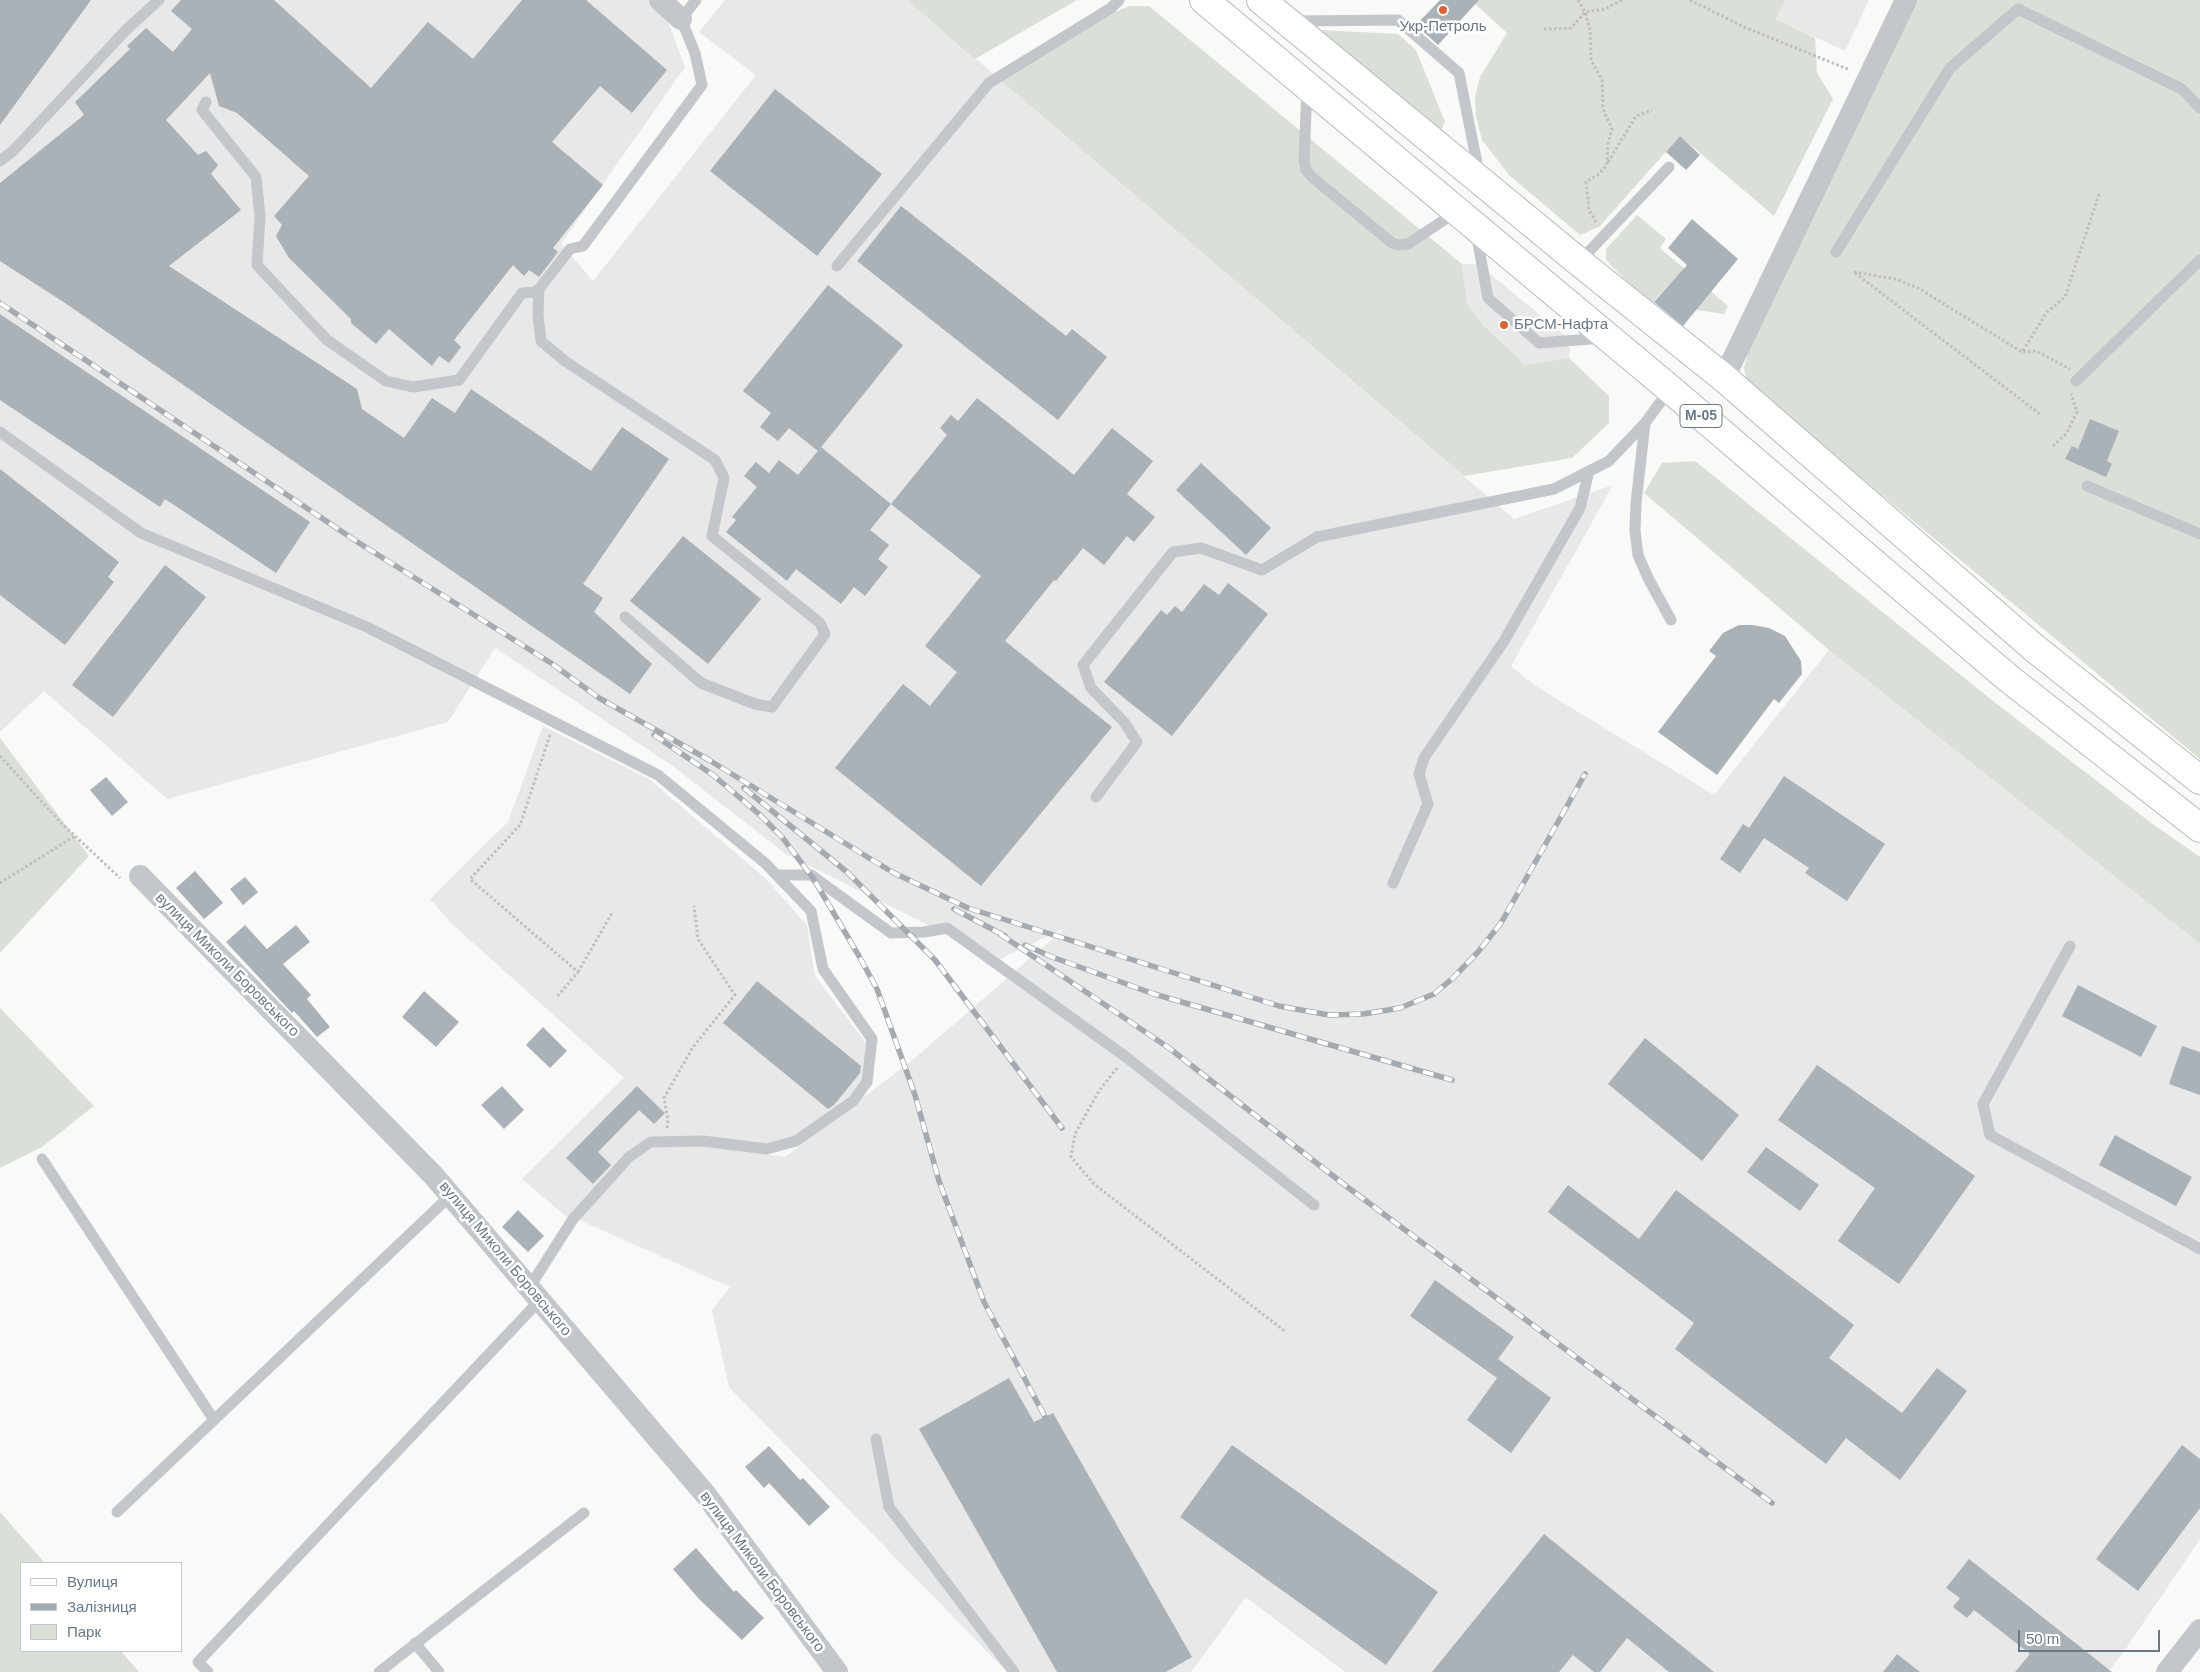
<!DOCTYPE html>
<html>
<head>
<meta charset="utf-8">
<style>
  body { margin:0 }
  #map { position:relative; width:2200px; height:1672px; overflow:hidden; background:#f9f9f7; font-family:Arial,sans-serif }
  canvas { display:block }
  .legend { position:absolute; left:20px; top:1562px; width:162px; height:90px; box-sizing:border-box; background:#fff; border:1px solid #c3c9ce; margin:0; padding:6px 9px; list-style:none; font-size:15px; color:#6a7885 }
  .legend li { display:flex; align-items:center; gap:10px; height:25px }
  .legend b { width:25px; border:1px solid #c3c9ce }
  .scale { position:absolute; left:2018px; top:1630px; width:142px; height:22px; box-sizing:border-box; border:2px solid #6a7885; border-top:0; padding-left:6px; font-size:15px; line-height:18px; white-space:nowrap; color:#6a7885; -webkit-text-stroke:4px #fff; paint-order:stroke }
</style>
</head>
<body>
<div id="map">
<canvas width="2200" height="1672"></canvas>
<ul class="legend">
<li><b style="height:6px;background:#fff"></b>Вулиця</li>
<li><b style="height:6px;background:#a4aaaf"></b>Залізниця</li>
<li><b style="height:14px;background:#dadfd8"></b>Парк</li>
</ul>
<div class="scale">50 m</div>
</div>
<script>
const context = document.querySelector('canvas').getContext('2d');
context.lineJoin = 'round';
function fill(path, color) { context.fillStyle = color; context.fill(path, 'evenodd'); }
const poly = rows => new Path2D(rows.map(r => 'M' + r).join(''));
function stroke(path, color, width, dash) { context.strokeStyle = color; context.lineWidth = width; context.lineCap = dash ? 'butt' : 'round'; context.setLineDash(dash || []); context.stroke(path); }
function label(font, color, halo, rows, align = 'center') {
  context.font = font + ' Arial,sans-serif'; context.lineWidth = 5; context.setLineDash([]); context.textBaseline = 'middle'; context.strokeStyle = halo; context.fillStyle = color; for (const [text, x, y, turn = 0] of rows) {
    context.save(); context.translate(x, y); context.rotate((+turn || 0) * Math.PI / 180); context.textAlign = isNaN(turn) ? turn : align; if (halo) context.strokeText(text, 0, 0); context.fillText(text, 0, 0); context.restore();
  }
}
fill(poly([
  [0,0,650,0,665,13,685,67,561,244,593,281,756,75,699,32,725,0,907,0,1514,519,1613,485,1511,666,1534,685,1714,795,1829,650,2200,944,2200,1539,2125,1650,2108,1672,1345,1672,1246,1597,1191,1672,1007,1672,729,1387,712,1310,730,1287,577,1219,638,1156,658,1146,708,1146,785,1157,915,1058,1065,928,998,960,786,854,674,767,495,648,448,722,167,799,44,691,0,732],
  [1785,0,1869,0,1845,51,1776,19],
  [1462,264,1478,264,1568,338,1570,351,1569,358,1525,365,1508,350,1483,325,1467,303],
  [543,726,649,779,766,879,807,925,815,976,866,1043,863,1081,849,1099,791,1138,768,1144,650,1139,568,1218,522,1179,624,1078,452,924,430,899,508,822]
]), '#e7e8e7');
fill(poly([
  [907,0,1077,0,975,59],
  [1476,0,1785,0,1776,19,1815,38,1817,73,1833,99,1774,216,1680,136,1599,227,1580,235,1509,175,1482,140,1476,117,1475,97,1480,77,1507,33,1474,3],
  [1915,0,2200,0,2200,759,1747,383,1744,368,1750,344],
  [1130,6,1149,6,1462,264,1467,303,1483,325,1525,365,1569,358,1609,396,1609,423,1572,458,1464,476,999,79,1107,15],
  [1321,30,1398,34,1416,50,1445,122,1441,130,1437,132],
  [1637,215,1666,239,1660,248,1728,306,1724,314,1697,310,1669,285,1650,305,1606,260,1606,249],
  [1695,461,1993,701,2150,822,2200,857,2200,944,1829,650,1644,493,1662,463],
  [0,738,89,856,0,953],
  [0,1008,94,1106,42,1147,0,1168],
  [0,1512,45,1563,21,1563,21,1651,121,1651,139,1672,0,1672]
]), '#dadfd8');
fill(poly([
  [0,0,91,0,0,125],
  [181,0,274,0,371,88,428,22,473,59,522,0,586,0,667,70,632,113,600,86,552,142,603,185,553,248,558,252,539,277,529,270,524,276,513,265,454,340,461,347,449,363,439,356,432,366,389,329,376,344,351,323,351,319,289,258,276,236,282,225,274,216,309,176,237,113,219,106,210,73,166,120,198,155,206,151,218,165,211,174,241,210,169,266,357,389,362,409,404,438,432,398,455,413,471,389,591,471,622,427,669,459,583,584,603,598,594,612,652,664,630,694,65,303,0,261,0,183,84,115,75,102,130,49,127,46,146,28,173,52,192,29,171,11],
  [1440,0,1479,0,1438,45,1416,25],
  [775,89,882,174,817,256,710,171],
  [1680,136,1700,155,1686,170,1666,152],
  [901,206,1066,336,1072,329,1107,357,1058,420,857,261],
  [1692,219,1738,259,1683,326,1654,302,1687,265,1668,248],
  [828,285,903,345,818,451,789,428,778,441,760,427,771,413,743,391],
  [0,314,310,522,276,573,165,499,160,507,0,400],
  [977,398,1074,475,1112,428,1153,461,1127,494,1155,517,1134,542,1127,536,1104,565,1083,548,1056,581,1054,580,1005,641,1112,727,981,886,835,768,903,684,930,706,957,672,925,646,981,576,891,504,947,435,940,428,951,415,958,421],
  [2090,419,2119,431,2107,461,2112,464,2106,477,2065,459,2072,446,2078,449],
  [821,447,891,504,870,530,889,545,878,559,888,567,865,596,854,587,841,604,796,569,787,581,726,532,736,520,732,517,757,487,744,476,756,462,769,473,779,460,798,475],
  [1201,463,1271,528,1246,555,1176,490],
  [0,469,119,562,108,577,114,582,65,645,0,595],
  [683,536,761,599,708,664,630,601],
  [165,565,206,597,113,717,72,685],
  [1228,583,1268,614,1172,736,1104,682,1161,610,1167,615,1175,606,1182,612,1204,584,1219,595],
  [1739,625,1753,625,1769,628,1785,636,1801,661,1802,674,1779,703,1774,699,1717,775,1658,732,1716,656,1709,651,1723,633],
  [1784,776,1885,844,1847,901,1805,873,1809,868,1764,838,1740,873,1720,859,1743,824,1749,828],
  [106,777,128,802,112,816,90,790],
  [195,871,223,903,204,919,176,888],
  [245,877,258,892,243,905,230,889],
  [245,925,267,949,296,925,310,942,283,964,311,995,307,999,330,1027,317,1037,294,1011,292,1013,226,942],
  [757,981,861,1066,860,1073,834,1105,828,1109,723,1023],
  [2078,985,2157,1026,2141,1057,2062,1016],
  [424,991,459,1022,436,1047,402,1017],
  [543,1027,567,1051,550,1068,526,1045],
  [1645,1038,1739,1115,1702,1161,1608,1084],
  [2182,1046,2200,1052,2200,1095,2169,1084],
  [1817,1065,1975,1176,1899,1284,1838,1241,1875,1188,1778,1120],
  [502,1086,524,1110,504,1129,481,1105],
  [637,1086,665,1113,654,1124,639,1110,598,1152,611,1165,593,1184,566,1158],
  [2115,1135,2192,1177,2176,1206,2099,1165],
  [1766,1147,1819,1185,1800,1211,1747,1172],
  [1568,1185,1639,1239,1676,1190,1854,1325,1829,1358,1902,1413,1937,1368,1967,1391,1900,1480,1846,1438,1826,1464,1675,1349,1694,1323,1548,1212],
  [518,1210,544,1236,528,1252,502,1227],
  [1435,1280,1514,1337,1498,1359,1551,1398,1511,1453,1467,1420,1497,1378,1410,1316],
  [1009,1378,1034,1422,1053,1413,1192,1657,1166,1672,1057,1672,919,1429],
  [1232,1445,1438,1592,1386,1665,1180,1517],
  [2182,1445,2200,1459,2200,1508,2138,1591,2096,1559],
  [769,1446,800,1480,803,1478,830,1507,809,1526,769,1483,764,1488,745,1467],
  [1544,1534,1714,1672,1669,1672,1627,1638,1600,1672,1594,1672,1573,1655,1559,1672,1432,1672],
  [696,1548,734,1592,736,1590,764,1618,742,1640,699,1599,673,1569],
  [1969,1559,2112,1672,2015,1672,2030,1654,1974,1610,1967,1618,1953,1607,1960,1598,1946,1588],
  [1897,1654,1920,1672,1883,1672]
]), '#aab1b7');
const primary = poly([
  [1204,0,1670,389,2008,678,2200,828],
  [1261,0,1579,262,1724,378,2033,647,2200,780]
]);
stroke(primary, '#b6babe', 30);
stroke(poly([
  [1578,0,1585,12,1590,30,1591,60,1602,80,1603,109,1612,129,1608,143,1607,165,1599,174,1586,182,1589,210,1596,222],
  [1690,0,1744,27,1850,70],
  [1544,29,1571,28,1585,12,1605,9,1622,0],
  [1608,162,1636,116,1652,110],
  [1854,272,1895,279,1918,288,2022,352,2047,312,2065,297,2099,194],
  [1855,273,2041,415],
  [2023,352,2036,351,2070,369],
  [2053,446,2066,434,2077,412,2071,394],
  [550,735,520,825,470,879,578,972,556,998],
  [0,756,60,822,120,878],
  [0,883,75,836],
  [578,972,612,913],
  [1117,1068,1099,1091,1075,1134,1071,1157,1094,1184,1286,1332],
  [667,1128,668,1120,664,1098,693,1047,735,995,698,939,694,906]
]), '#bdbfc2', 3, [2.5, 2.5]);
stroke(poly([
  [1294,21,1398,20,1459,73,1479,173],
  [1307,88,1304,161,1306,170,1312,177,1392,243,1399,245,1408,244,1456,212],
  [206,102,202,110,256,177,260,217,257,265,327,340,386,381,413,387,459,380,522,293,534,292,539,289,570,249,583,246,702,85,695,53,681,19,696,0],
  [0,161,13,151,127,29,159,0],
  [1476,232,1488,298,1539,343,1603,338],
  [1836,252,1950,68,2018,9,2182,89,2200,108],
  [1579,262,1669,167],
  [837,266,989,83,1111,8,1119,0],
  [539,289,538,315,541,341,565,361,715,460,724,478,712,536,820,623,825,634,772,707,755,704,701,683,625,617],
  [2076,381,2200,260],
  [1645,423,1636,503,1635,531,1638,555,1648,578,1671,620],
  [0,432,141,533,367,627,658,775,765,863,811,911,823,969,872,1039,867,1082,853,1101,796,1141,767,1149,703,1141,651,1142,629,1157,573,1219,529,1288],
  [2087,486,2200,534],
  [1096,797,1137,742,1124,722,1091,688,1083,665,1173,552,1201,548,1262,570,1317,537,1554,489,1609,461,1645,423,1670,389],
  [777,875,811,875,891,933,924,932,947,928,1126,1057,1314,1205],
  [1393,883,1428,804,1419,774,1424,758,1504,641,1580,508,1589,471],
  [2070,946,1983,1104,1990,1135,2200,1249],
  [42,1159,214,1420],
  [876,1439,889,1507,1014,1672],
  [117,1512,451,1195],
  [415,1643,439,1672],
  [208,1672,198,1662,540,1300],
  [379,1672,584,1513]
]), '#c3c6ca', 11);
stroke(poly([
  [660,0,681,19],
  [1724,378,1906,0],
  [140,876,433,1175,706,1495,837,1672],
  [2167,1672,2200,1630]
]), '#c3c6ca', 22);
stroke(primary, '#fff', 28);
const rail = poly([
  [0,303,359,543,551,663,599,698,709,760,892,872,968,908,1279,1006,1329,1015,1363,1014,1400,1008,1434,994,1453,978,1478,952,1501,923,1585,774],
  [654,735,713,775,759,814,782,837,813,878,859,956,877,989,915,1095,939,1181,984,1302,1045,1417],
  [744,788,847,872,935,960,1062,1128],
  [954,909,1005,936],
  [1000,934,1169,1048,1346,1186,1772,1503],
  [1025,945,1052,957,1154,994,1452,1080]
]);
stroke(rail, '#a4aaaf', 5.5);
stroke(rail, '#fff', 4, [11]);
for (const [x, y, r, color] of [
  [1443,10,5,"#d76339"],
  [1504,325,5,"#d76339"]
]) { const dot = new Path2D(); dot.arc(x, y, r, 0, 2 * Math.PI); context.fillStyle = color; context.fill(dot); stroke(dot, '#fff', 2); }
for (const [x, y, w] of [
  [1701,416,42]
]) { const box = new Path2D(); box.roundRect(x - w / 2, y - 11.5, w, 23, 4); context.fillStyle = '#fff'; context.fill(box); stroke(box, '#6a7885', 1); }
label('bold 14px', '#6a7885', null, [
  ["М-05",1701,416]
]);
label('15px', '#6a7885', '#fff', [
  ["Укр-Петроль",1443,27],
  ["БРСМ-Нафта",1514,325,"left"]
]);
label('15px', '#6a7885', '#fff', [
  ["вулиця Миколи Боровського",227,965,45],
  ["вулиця Миколи Боровського",505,1259,50],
  ["вулиця Миколи Боровського",762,1572,53]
]);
</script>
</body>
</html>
